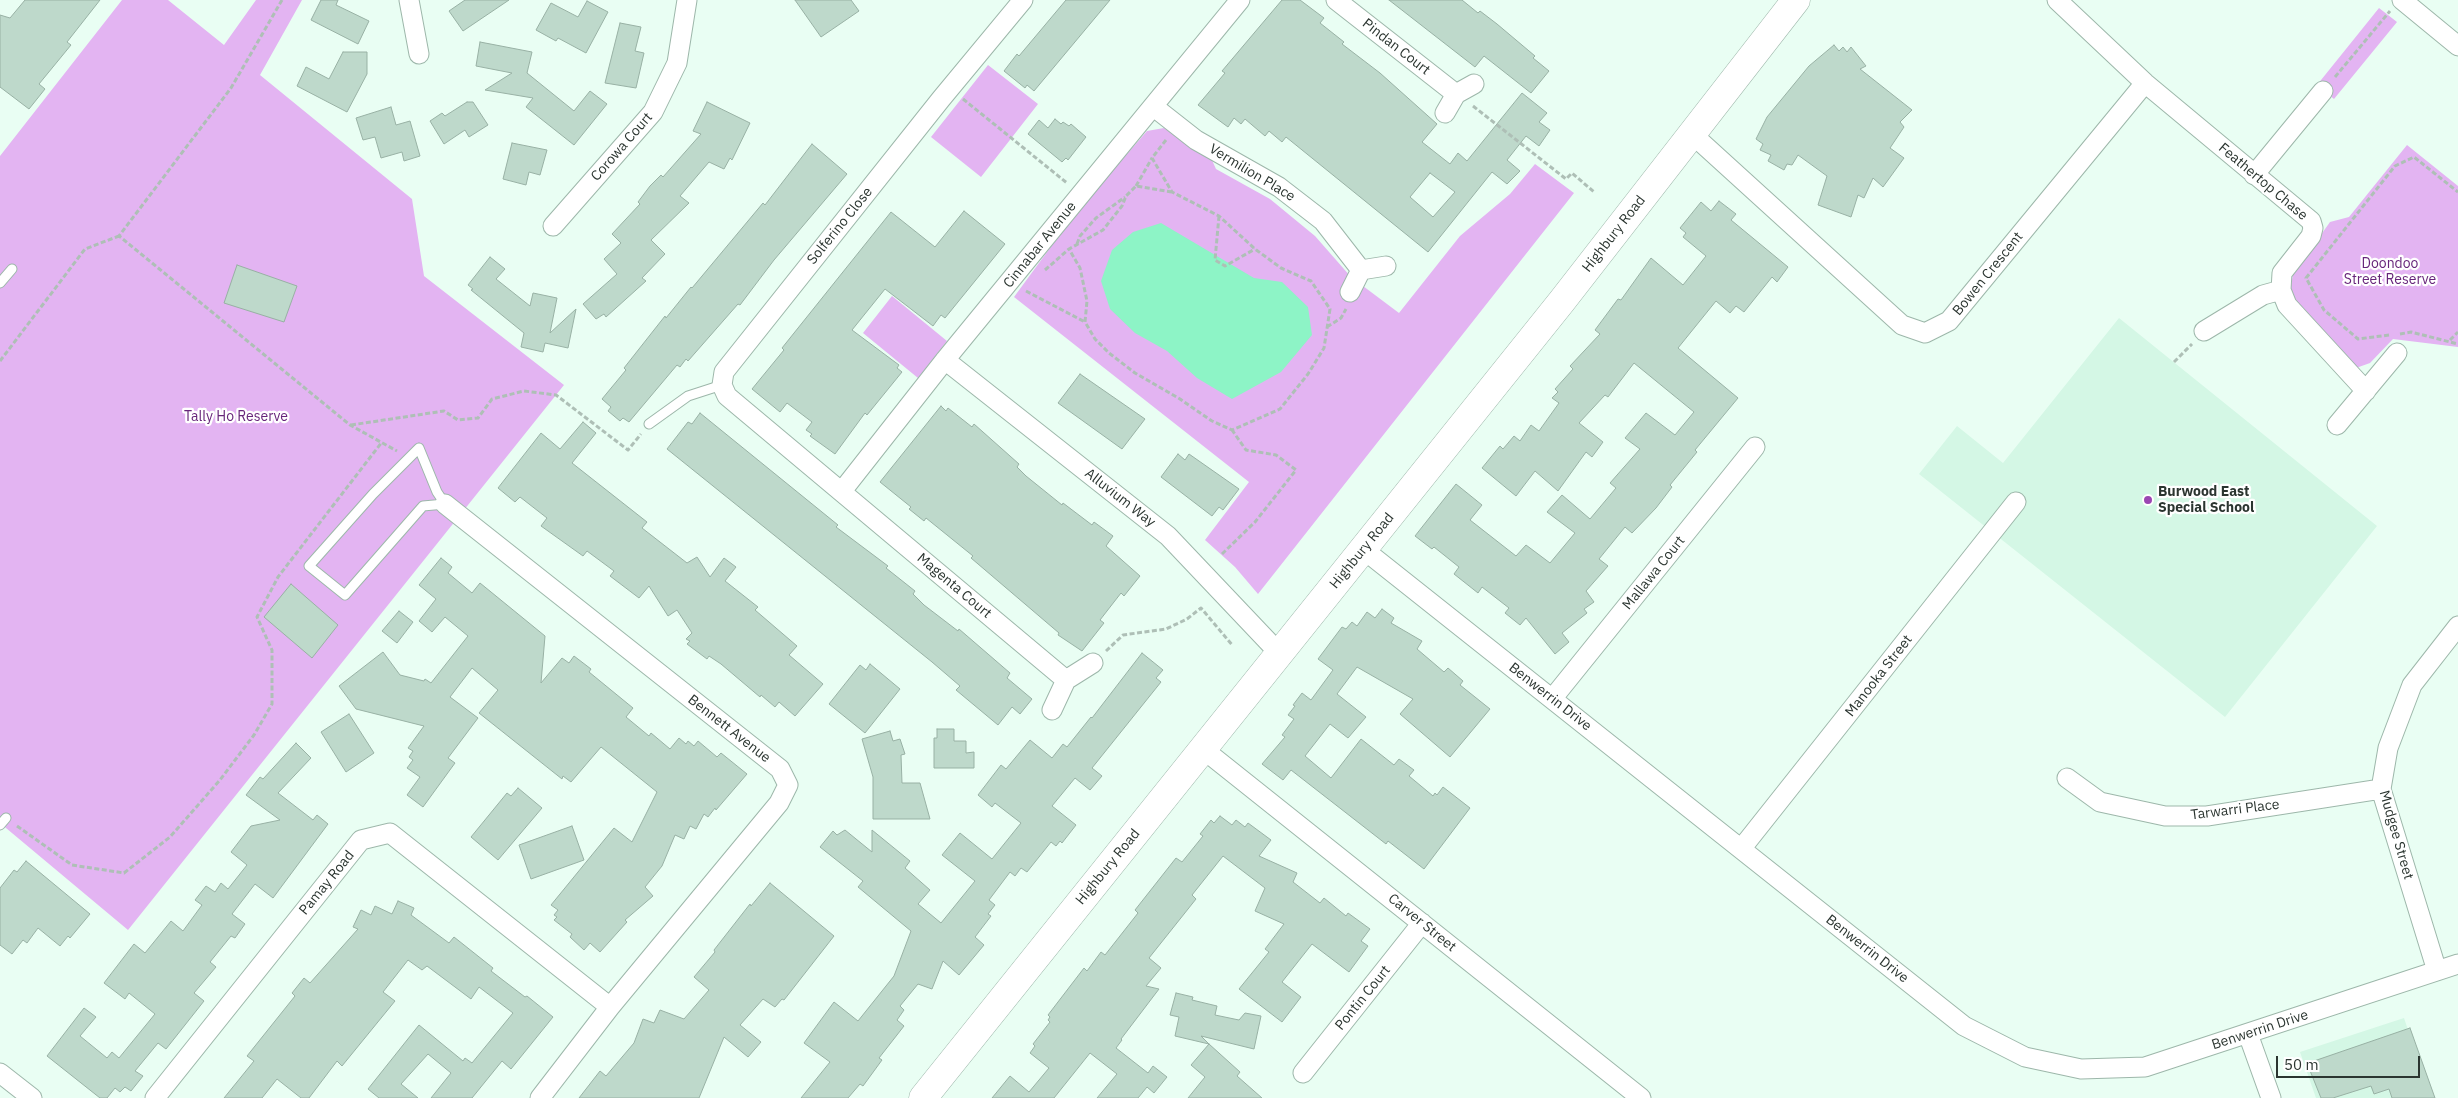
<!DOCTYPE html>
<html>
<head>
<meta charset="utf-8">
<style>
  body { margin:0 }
  #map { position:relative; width:2458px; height:1098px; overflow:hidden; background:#e9fef3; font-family:"IBM Plex Sans",sans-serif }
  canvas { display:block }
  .scale { position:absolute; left:2276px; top:1056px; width:144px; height:22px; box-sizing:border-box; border:2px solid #2b3530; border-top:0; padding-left:6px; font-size:15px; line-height:18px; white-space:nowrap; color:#2b3530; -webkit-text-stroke:4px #fff; paint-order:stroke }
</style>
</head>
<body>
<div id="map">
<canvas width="2458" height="1098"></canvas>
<div class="scale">50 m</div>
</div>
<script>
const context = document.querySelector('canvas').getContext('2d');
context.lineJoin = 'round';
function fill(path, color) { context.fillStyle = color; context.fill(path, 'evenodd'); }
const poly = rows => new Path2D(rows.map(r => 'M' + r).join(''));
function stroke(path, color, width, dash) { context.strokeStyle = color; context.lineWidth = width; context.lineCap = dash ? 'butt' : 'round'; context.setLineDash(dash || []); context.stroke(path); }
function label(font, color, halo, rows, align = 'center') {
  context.font = font + ' "IBM Plex Sans",sans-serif'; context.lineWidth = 4.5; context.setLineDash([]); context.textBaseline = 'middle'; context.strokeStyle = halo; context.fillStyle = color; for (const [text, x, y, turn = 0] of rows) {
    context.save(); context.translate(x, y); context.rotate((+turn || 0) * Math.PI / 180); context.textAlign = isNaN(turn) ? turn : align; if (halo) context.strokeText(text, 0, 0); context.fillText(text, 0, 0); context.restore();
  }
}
fill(poly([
  [2119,318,2377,526,2225,717,1919,474,1957,426,2003,463],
  [2404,1018,2431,1098,2316,1098,2300,1052]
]), '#d4f7e5');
fill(poly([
  [122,0,168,0,224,45,256,0,302,0,260,75,412,199,424,276,564,385,128,930,0,823,0,156],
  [2379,8,2397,22,2334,99,2317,85],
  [988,65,1038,104,981,177,931,137],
  [1164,128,1211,158,1216,169,1270,199,1315,236,1351,277,1399,313,1460,236,1510,194,1535,164,1574,193,1258,594,1235,567,1205,540,1249,482,1014,297,1075,214,1147,131],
  [2407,145,2458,186,2458,347,2393,339,2370,363,2356,368,2289,297,2293,274,2330,222,2349,217],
  [892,296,947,341,918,378,863,333]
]), '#e3b4f2');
fill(poly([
  [1161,223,1254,278,1282,282,1308,307,1312,335,1281,372,1232,399,1197,378,1167,351,1135,333,1110,309,1101,281,1112,250,1133,232]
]), '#8df4c6');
const building = poly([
  [25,0,100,0,67,42,71,45,39,84,45,89,29,109,0,87,0,15,10,18,25,0],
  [321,0,338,0,336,5,369,21,358,44,311,20,321,0],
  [465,0,509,0,463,31,449,11,465,0],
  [795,0,851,0,859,11,821,37,795,0],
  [1066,0,1110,0,1034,91,1027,85,1025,88,1004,71,1017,54,1019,56,1066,0],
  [1282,0,1300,0,1324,18,1320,23,1344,42,1342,44,1380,73,1437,124,1422,142,1450,164,1458,153,1467,161,1522,93,1547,113,1539,122,1550,130,1539,146,1526,136,1507,160,1520,171,1507,184,1492,172,1428,252,1286,137,1282,142,1269,131,1265,136,1245,119,1241,124,1234,118,1228,127,1198,105,1225,73,1222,71,1282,0],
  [1430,173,1455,192,1433,217,1410,197,1430,173],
  [1389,0,1462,0,1478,13,1480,11,1497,24,1535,56,1533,58,1549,71,1531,93,1484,56,1475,67,1389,0],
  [587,1,608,12,586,53,558,38,556,41,536,30,551,3,578,17,587,1],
  [620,23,641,27,635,51,644,53,636,88,605,83,620,23],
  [480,42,532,52,527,73,574,111,590,91,607,104,574,145,526,107,533,98,485,90,512,73,476,66,480,42],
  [1834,45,1839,51,1843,47,1847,52,1851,47,1866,66,1860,69,1912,110,1900,122,1904,127,1890,148,1904,158,1883,187,1873,178,1864,198,1858,195,1851,217,1818,205,1827,176,1798,155,1792,165,1787,164,1784,170,1768,161,1771,155,1760,150,1763,144,1756,139,1767,117,1809,66,1834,45],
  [343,52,367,52,367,74,347,112,297,86,306,67,329,79,343,52],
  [467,102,473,102,488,125,469,137,465,130,444,144,430,121,442,113,445,116,467,102],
  [707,102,750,123,732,160,730,158,724,169,709,162,680,196,689,203,651,240,665,254,642,278,646,281,606,317,604,314,596,319,583,304,617,274,604,259,621,243,612,234,640,204,638,202,650,186,661,175,663,177,701,134,693,131,707,102],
  [391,107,396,125,410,121,420,156,404,161,402,152,381,158,375,137,363,140,356,118,391,107],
  [1055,119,1061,124,1063,122,1069,126,1071,124,1086,137,1068,160,1066,158,1062,162,1028,134,1039,120,1048,128,1055,119],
  [512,143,547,150,540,175,529,172,526,185,503,179,512,143],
  [812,144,847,174,774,260,740,305,738,304,688,361,686,359,680,367,677,365,629,422,623,418,620,421,608,411,611,407,602,399,626,370,624,368,665,316,666,318,691,287,692,288,763,203,765,205,812,144],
  [1719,201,1736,214,1731,220,1788,267,1777,282,1772,277,1744,312,1736,306,1730,313,1716,301,1678,348,1738,398,1695,450,1697,452,1670,485,1672,487,1656,508,1632,533,1625,527,1599,559,1608,566,1586,591,1594,602,1584,609,1587,613,1562,633,1569,642,1555,654,1526,618,1520,625,1505,613,1509,608,1482,587,1478,593,1454,574,1459,567,1434,547,1432,549,1415,536,1456,484,1482,505,1470,520,1516,556,1526,545,1550,563,1575,533,1547,512,1562,495,1590,519,1616,488,1610,483,1640,449,1625,438,1646,413,1675,435,1694,412,1634,363,1608,397,1605,395,1579,423,1603,442,1592,457,1586,452,1558,491,1535,471,1516,496,1482,468,1500,446,1503,449,1514,436,1520,441,1531,425,1539,431,1559,403,1552,398,1558,392,1555,389,1573,369,1570,366,1600,334,1595,330,1618,299,1621,300,1651,258,1683,285,1706,256,1683,237,1686,233,1680,228,1701,202,1711,211,1719,201],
  [964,211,1005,244,945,318,941,315,933,326,885,289,852,330,899,365,897,368,902,372,867,415,865,413,835,454,810,436,812,434,806,430,812,422,787,403,780,412,752,389,784,350,782,348,891,212,935,247,964,211],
  [490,257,505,269,496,279,530,306,533,293,557,298,550,333,576,309,568,348,545,343,543,352,521,347,524,333,471,290,473,289,468,285,490,257],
  [237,265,297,286,284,322,224,303,237,265],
  [1080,374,1145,419,1122,449,1058,403,1080,374],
  [941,406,946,411,948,408,972,427,974,424,1019,464,1017,467,1026,476,1062,505,1063,503,1092,525,1094,522,1113,536,1106,546,1140,576,1124,596,1121,593,1100,620,1104,623,1082,651,1058,635,1059,633,971,558,973,556,926,518,924,521,909,509,911,507,880,482,941,406],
  [700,413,838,525,836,527,888,566,886,568,915,591,913,594,924,605,958,631,959,629,1010,673,1007,678,1032,699,1020,714,1012,707,998,725,956,690,960,686,932,662,667,449,688,422,692,424,700,413],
  [583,422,596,433,572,463,647,522,642,528,687,563,697,557,710,577,724,558,736,567,725,581,758,607,755,610,797,646,789,655,823,684,795,716,779,702,775,707,761,695,760,697,721,664,709,656,707,659,687,644,690,641,686,639,692,633,677,610,668,616,649,586,639,598,610,576,614,571,587,551,583,556,541,526,547,518,520,497,515,502,498,488,541,433,560,449,583,422],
  [1178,454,1185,460,1189,454,1239,489,1223,510,1219,507,1212,516,1161,477,1178,454],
  [441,558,452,567,448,573,472,593,480,583,545,636,541,683,562,658,569,663,574,656,591,669,589,672,633,708,626,717,649,736,651,733,670,749,679,738,686,744,688,741,694,746,698,741,717,757,721,753,747,774,716,810,715,808,708,817,704,814,696,829,690,826,684,839,675,835,662,866,645,887,653,896,625,920,627,922,600,952,590,943,584,950,570,937,572,934,554,920,557,917,554,915,558,910,551,905,614,828,632,842,657,792,601,747,571,782,563,776,562,779,479,713,498,690,472,668,450,697,478,718,448,758,455,763,423,807,407,795,420,777,407,768,413,760,409,757,413,751,408,748,424,726,356,709,339,686,383,652,400,675,424,681,425,679,431,683,468,636,445,617,432,632,419,621,436,599,419,585,441,558],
  [291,584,338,625,312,658,264,617,291,584],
  [1382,609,1394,618,1391,623,1422,641,1417,649,1444,672,1448,668,1463,681,1460,685,1490,709,1450,757,1400,714,1413,699,1357,667,1337,694,1366,717,1348,738,1330,724,1305,756,1331,778,1361,739,1394,765,1399,759,1414,770,1409,776,1433,796,1435,793,1437,795,1443,787,1470,808,1424,869,1388,841,1386,844,1291,770,1283,780,1262,764,1285,737,1282,735,1294,719,1288,715,1295,706,1293,705,1302,693,1311,700,1333,670,1318,659,1342,627,1346,629,1352,622,1357,626,1367,612,1375,618,1382,609],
  [399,611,413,622,397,643,382,631,399,611],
  [1142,653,1163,670,1156,678,1161,682,1092,768,1102,776,1090,790,1075,778,1052,806,1076,825,1062,843,1060,841,1056,846,1051,842,1027,872,1021,868,1015,876,1010,872,989,900,995,905,988,914,991,916,975,937,984,945,959,975,943,961,932,989,918,984,900,1006,904,1010,897,1020,904,1026,879,1058,882,1060,863,1086,860,1084,848,1098,801,1098,830,1062,804,1043,834,1002,858,1021,894,976,911,931,858,887,863,881,820,847,833,831,837,835,845,830,872,852,872,830,910,861,905,868,930,890,918,904,941,923,975,881,942,855,960,833,992,859,1021,823,995,803,992,807,978,795,1001,765,1006,769,1030,740,1052,758,1063,744,1067,747,1091,717,1092,718,1142,653],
  [870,664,900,689,865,733,829,704,860,665,866,670,870,664],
  [349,714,374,753,346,772,321,732,349,714],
  [937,729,954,729,954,741,966,741,966,753,974,752,974,768,934,768,934,738,937,738,937,729],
  [890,731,893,741,900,739,905,754,901,755,902,783,920,783,930,819,873,819,873,777,862,739,890,731],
  [296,743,311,758,278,793,313,820,317,815,328,824,273,898,255,884,232,914,245,924,235,938,231,936,210,962,216,967,194,993,204,1001,166,1049,158,1043,135,1071,143,1076,131,1091,125,1087,120,1092,115,1088,107,1098,100,1098,47,1056,84,1008,96,1017,80,1036,107,1058,112,1052,119,1058,155,1014,129,993,125,999,104,983,134,944,145,953,171,921,183,931,202,905,195,900,206,886,215,892,221,883,228,889,247,865,231,852,251,826,280,820,246,795,260,777,263,779,296,743],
  [518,788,542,808,498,860,471,837,507,793,511,796,518,788],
  [1220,816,1232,825,1236,820,1245,827,1248,823,1271,840,1259,856,1297,873,1293,882,1320,903,1324,898,1346,916,1348,913,1370,929,1361,941,1368,946,1349,972,1312,944,1282,982,1301,997,1282,1022,1239,989,1269,952,1265,949,1284,924,1255,911,1265,888,1223,856,1192,895,1196,899,1149,958,1161,968,1146,986,1159,989,1121,1039,1122,1040,1116,1048,1148,1073,1153,1066,1167,1077,1154,1093,1147,1087,1138,1098,1097,1098,1117,1074,1090,1053,1054,1098,992,1098,1010,1076,1029,1092,1049,1068,1030,1053,1035,1046,1033,1044,1050,1022,1048,1020,1050,1017,1048,1015,1084,968,1087,971,1101,952,1105,955,1138,913,1135,910,1176,858,1182,862,1203,836,1200,834,1211,820,1214,823,1220,816],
  [572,826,584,860,531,879,519,845,572,826],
  [26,861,90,914,70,938,68,936,60,946,38,928,27,943,23,940,12,954,0,945,0,888,14,870,17,872,26,861],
  [770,883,834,936,784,1000,782,999,775,1007,763,999,740,1025,761,1042,748,1057,724,1037,699,1098,579,1098,600,1071,606,1076,634,1043,643,1019,654,1023,660,1010,684,1019,709,990,694,977,715,952,714,950,750,904,751,906,770,883],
  [398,901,414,908,411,915,449,943,454,937,493,968,491,971,525,997,527,996,553,1017,511,1069,502,1061,472,1098,431,1098,451,1073,428,1054,401,1084,418,1098,379,1098,368,1089,419,1025,463,1061,465,1058,472,1063,513,1013,479,987,471,999,427,966,422,970,408,960,383,992,395,1001,342,1066,337,1061,309,1098,301,1098,277,1079,262,1098,224,1098,254,1061,247,1056,295,996,292,993,304,978,310,983,358,929,353,927,361,910,371,915,375,906,392,914,398,901],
  [1176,993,1193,997,1192,1000,1217,1006,1215,1015,1239,1020,1245,1013,1261,1016,1254,1049,1201,1036,1209,1044,1175,1036,1179,1017,1170,1015,1176,993],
  [2410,1028,2435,1098,2392,1098,2389,1089,2374,1094,2371,1086,2333,1098,2321,1098,2309,1068,2314,1061,2410,1028],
  [1209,1044,1240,1072,1237,1076,1262,1098,1188,1098,1205,1077,1191,1065,1209,1044]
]);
fill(building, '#bed9cb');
stroke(building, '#98b1a4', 1);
const service = poly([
  [0,283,12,269],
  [649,424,688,396,722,385],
  [419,448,437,492,445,504,423,506,345,595,309,566,373,494,419,448],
  [0,825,6,818]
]);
const minor = poly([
  [409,0,419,54],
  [1023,0,941,99,724,372,722,385,727,396,1066,680],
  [1336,0,1456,94],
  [2057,0,2145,83,2311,221,2313,228,2311,236,2282,273,2281,290,2287,305,2366,391],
  [2402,0,2458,46],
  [1154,107,1196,140,1279,187,1323,221,1361,270],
  [1445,113,1456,94,1474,84],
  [1692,134,1902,325,1925,333,1949,321,2145,83],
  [2254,175,2323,91],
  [553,226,653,112,677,63,687,0],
  [1350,292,1361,270,1386,266],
  [2204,331,2263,295,2281,290],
  [945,360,1168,536,1279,653],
  [2337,425,2397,353],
  [842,491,945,360,1240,0],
  [445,504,780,769,788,785,779,803,610,1007,540,1098],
  [1363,549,1964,1026,2025,1057,2081,1069,2145,1067,2458,964],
  [1552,699,1755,447],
  [1052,710,1066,680,1093,663],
  [1203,749,1641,1098],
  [2067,778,2100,802,2165,816,2207,816,2381,789],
  [1741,849,2016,502],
  [2437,971,2381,789,2388,748,2412,685,2458,626],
  [2248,1034,2271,1098],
  [0,1073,32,1098],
  [1303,1073,1422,923],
  [155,1098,361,840,390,833,610,1007]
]);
const primary = poly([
  [923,1098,1562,301,1796,0]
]);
stroke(service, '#9db7aa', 11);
stroke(minor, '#9db7aa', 21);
stroke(primary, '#9db7aa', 29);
stroke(poly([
  [282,0,231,88,119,236,350,425,397,451],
  [2335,77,2390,11],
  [963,99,1067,183],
  [1473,106,1566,179,1572,173,1594,192],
  [1166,140,1152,158,1172,192,1219,216,1255,249,1281,268,1311,281,1330,309,1324,348,1308,374,1280,409,1232,430,1212,421,1180,399,1135,373,1109,353,1095,339,1085,322,1087,301,1080,268,1069,249,1103,230,1122,206,1126,196,1136,186,1172,192],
  [1136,186,1152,158],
  [1219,216,1215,260,1225,266,1255,249],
  [1077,244,1080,236,1096,218,1125,197],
  [1045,270,1069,249],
  [1026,291,1085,322],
  [1327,327,1341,318,1346,309],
  [2400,334,2411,332,2458,344],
  [2389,335,2358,339,2324,310,2306,278,2395,166,2414,157,2458,192],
  [2450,340,2458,332],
  [0,361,85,249,119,236],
  [2174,362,2192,344],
  [351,425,444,411,458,420,478,418,492,399,524,391,556,395,628,450,641,434],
  [1222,554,1255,522,1296,470,1276,455,1246,450,1232,430],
  [1106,651,1123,635,1166,629,1187,619,1201,608,1233,646],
  [17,826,72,865,124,873,170,837,220,780,254,735,272,704,272,650,257,617,278,577,382,442]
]), '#aebfb6', 3, [5, 2.5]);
stroke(service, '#fff', 9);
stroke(minor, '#fff', 19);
stroke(primary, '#fff', 28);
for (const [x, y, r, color] of [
  [2148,500,5,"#9b46b3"]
]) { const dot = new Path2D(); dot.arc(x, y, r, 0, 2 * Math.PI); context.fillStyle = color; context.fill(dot); stroke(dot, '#fff', 2); }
label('14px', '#2b3530', '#fff', [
  ["Pindan Court",1396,47,38],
  ["Corowa Court",622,147,-49],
  ["Vermilion Place",1252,173,31],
  ["Feathertop Chase",2263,182,40],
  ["Solferino Close",840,226,-51],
  ["Highbury Road",1614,234,-52],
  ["Cinnabar Avenue",1040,245,-51],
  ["Bowen Crescent",1988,274,-51],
  ["Alluvium Way",1120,498,38],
  ["Highbury Road",1362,551,-51],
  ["Mallawa Court",1654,573,-51],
  ["Magenta Court",954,586,40],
  ["Manooka Street",1879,676,-52],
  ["Benwerrin Drive",1550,697,38],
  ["Bennett Avenue",729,729,38],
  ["Tarwarri Place",2235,810,-7],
  ["Mudgee Street",2396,835,74],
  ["Highbury Road",1108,867,-51],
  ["Pamay Road",327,883,-51],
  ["Carver Street",1422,923,39],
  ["Benwerrin Drive",1867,949,38],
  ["Pontin Court",1363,998,-51],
  ["Benwerrin Drive",2260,1030,-18]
]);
label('14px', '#67257a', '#fff', [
  ["Doondoo",2390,264],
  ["Street Reserve",2390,280],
  ["Tally Ho Reserve",236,417]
]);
label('bold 14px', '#2b3530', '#fff', [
  ["Burwood East",2158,492],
  ["Special School",2158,508]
], 'left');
</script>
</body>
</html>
